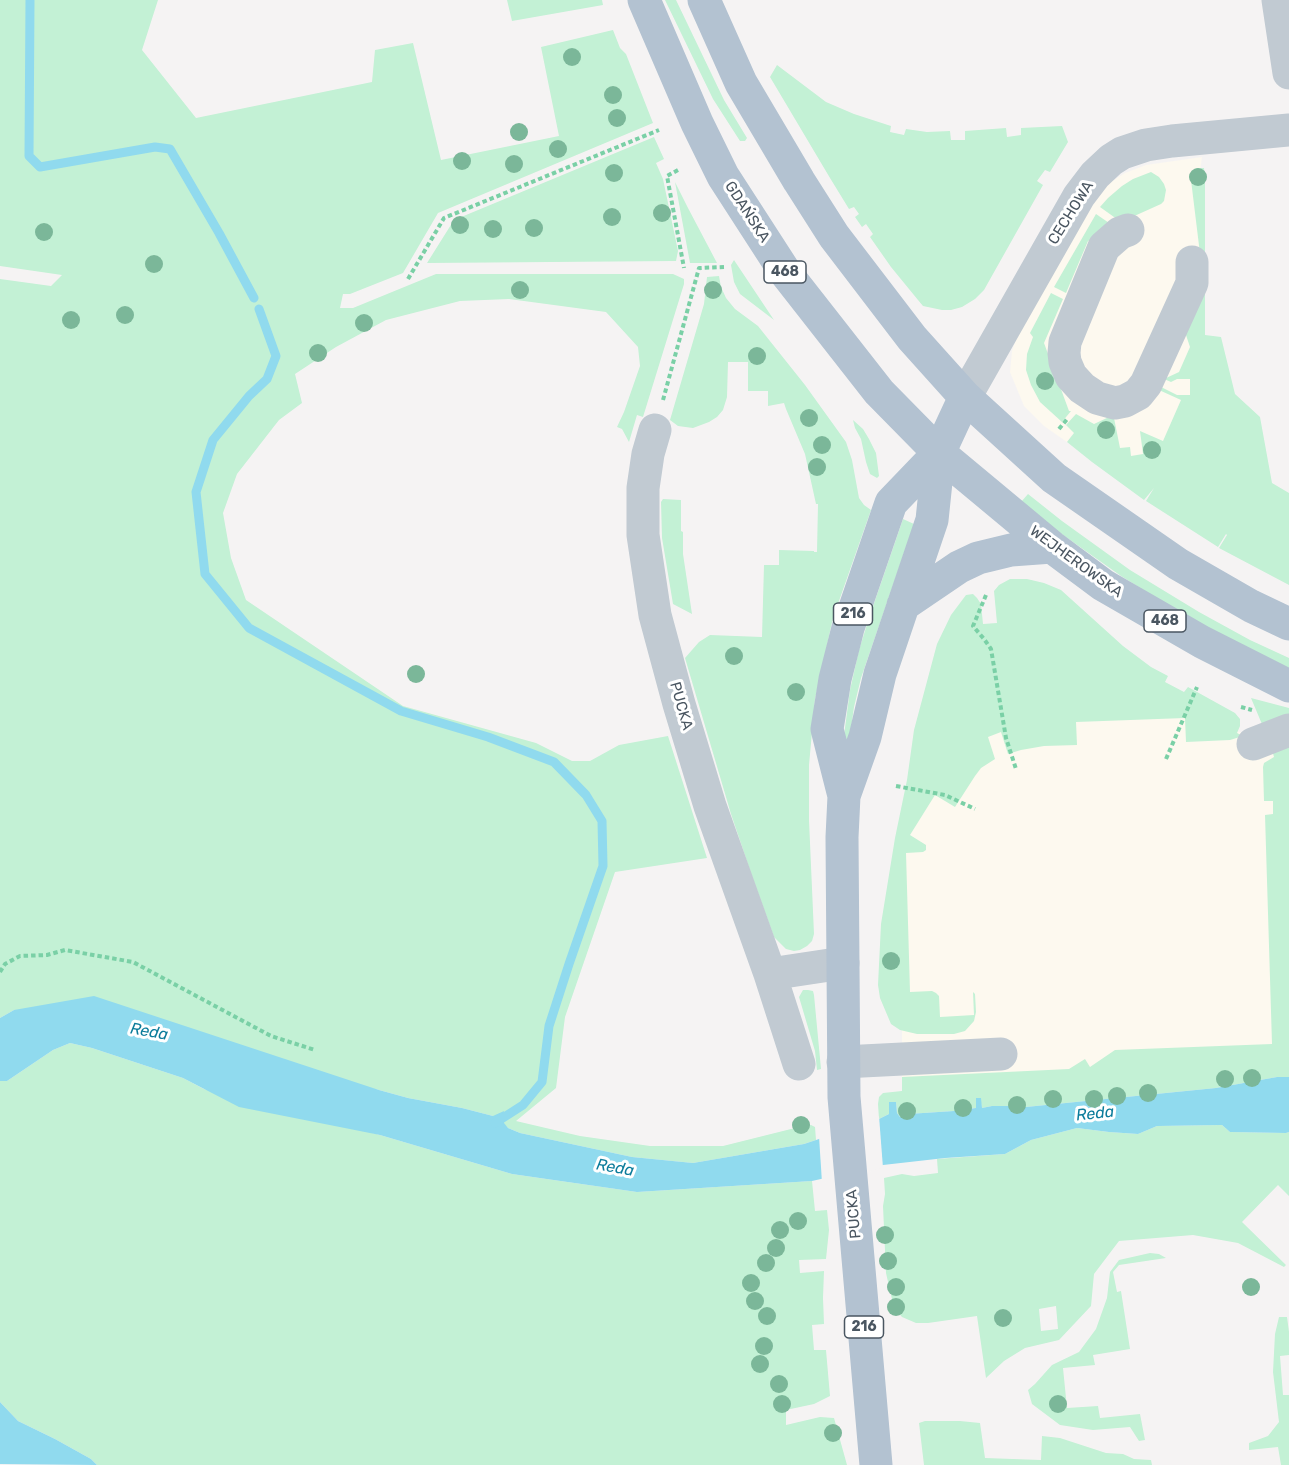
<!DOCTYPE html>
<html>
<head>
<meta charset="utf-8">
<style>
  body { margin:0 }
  canvas { display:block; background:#f5f3f3 }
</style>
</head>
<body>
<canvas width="1289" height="1465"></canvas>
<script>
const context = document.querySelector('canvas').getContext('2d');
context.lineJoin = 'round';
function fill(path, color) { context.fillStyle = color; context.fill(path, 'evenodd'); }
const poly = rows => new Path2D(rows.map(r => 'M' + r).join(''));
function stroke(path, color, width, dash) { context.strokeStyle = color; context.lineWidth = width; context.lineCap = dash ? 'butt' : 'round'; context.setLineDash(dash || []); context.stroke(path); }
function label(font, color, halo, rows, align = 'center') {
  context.font = font + ' Rubik,sans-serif'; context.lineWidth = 6; context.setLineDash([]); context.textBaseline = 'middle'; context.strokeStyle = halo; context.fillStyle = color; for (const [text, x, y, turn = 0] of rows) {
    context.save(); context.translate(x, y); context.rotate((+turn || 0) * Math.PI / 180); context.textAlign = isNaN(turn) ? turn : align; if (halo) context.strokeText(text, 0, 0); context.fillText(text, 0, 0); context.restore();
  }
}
fill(poly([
  [1202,157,1200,171,1205,306,1205,398,1184,491,1074,433,1067,442,1044,426,1024,406,1010,372,1012,351,1019,331,1103,187,1125,173,1146,165],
  [944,683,1168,710,1289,747,1289,1069,902,1091,902,840]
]), '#fdf9ef');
fill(poly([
  [0,0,158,0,142,50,196,118,372,82,375,50,413,43,441,160,559,136,541,47,613,30,620,48,626,54,653,123,438,213,403,273,350,294,343,294,340,308,353,308,436,274,673,274,684,279,684,284,643,417,637,415,629,442,622,429,617,427,624,412,640,366,638,347,606,312,509,299,460,301,386,320,336,347,295,374,302,403,279,420,237,474,223,513,231,558,246,600,403,706,536,743,572,761,590,761,619,745,668,736,707,858,615,872,565,1017,556,1088,516,1121,580,1136,650,1146,723,1146,791,1129,811,1125,815,1127,816,1140,804,1144,693,1163,632,1157,520,1133,508,1128,493,1116,462,1108,408,1098,379,1090,14,1010,0,1018,0,279,51,286,62,275,0,266],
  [507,0,602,0,603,5,512,21],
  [665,0,676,0,724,100,747,138,745,141,740,141,713,99],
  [777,65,826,102,854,114,891,126,890,132,904,135,906,129,927,132,950,131,951,140,965,140,965,131,1006,128,1007,137,1021,135,1021,128,1062,126,1068,142,1050,172,1045,170,1037,181,1043,185,984,290,975,299,962,307,951,310,942,310,923,306,918,300,891,267,870,237,873,234,866,224,862,227,855,217,859,214,854,207,849,209,830,178,770,77],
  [654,137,664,159,656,163,663,179,678,251,676,261,427,263,454,220],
  [1196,168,1204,168,1205,183,1205,335,1221,337,1235,394,1260,417,1272,483,1289,493,1289,585,1219,548,1227,535,1226,534,1218,547,1146,501,1154,488,1144,500,1092,462,1067,442,1074,433,1066,425,1076,414,1094,424,1109,417,1114,418,1120,448,1130,447,1131,456,1143,454,1140,431,1163,441,1181,400,1159,390,1161,387,1177,395,1190,395,1190,379,1177,379,1171,382,1164,379,1179,372,1190,347,1185,332,1202,270,1191,180],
  [1151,172,1159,177,1164,184,1166,190,1164,201,1161,204,1121,222,1100,207,1108,198,1122,186,1133,179],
  [675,182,688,208,717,263,690,263],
  [1096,214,1112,225,1104,235,1088,241,1066,293,1054,287],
  [734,260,774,320,740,294,734,282,731,265],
  [719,276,721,287,726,298,735,309,758,326,805,385,846,442,852,460,859,498,864,505,871,510,833,618,815,699,809,765,809,820,814,934,812,941,807,946,800,950,794,951,786,949,774,937,752,876,731,814,685,658,699,642,710,635,762,637,764,565,779,565,779,550,814,551,814,552,817,552,818,504,816,504,805,454,786,409,784,403,768,406,768,391,748,391,748,362,728,362,727,397,723,410,717,417,709,422,693,428,678,426,670,420,704,304,707,277],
  [1051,293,1063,299,1044,343,1069,411,1071,411,1062,422,1040,402,1031,385,1026,370,1027,354,1033,337,1030,333],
  [853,420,863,429,869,439,876,453,879,476,877,478,870,474,866,462,861,439,855,428],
  [1028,494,1062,521,1130,570,1199,612,1250,640,1289,658,1289,670,1189,618,1121,576,1056,530,1021,502],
  [663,499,681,500,681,531,683,532,683,554,692,614,673,604,662,538,661,502],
  [903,519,914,524,861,678,854,707,849,743,843,743,850,690,859,650,869,618],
  [1010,579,1027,579,1044,583,1061,590,1123,646,1151,667,1168,676,1165,682,1184,692,1188,687,1235,713,1240,719,1240,726,1237,733,1243,736,1230,740,1186,742,1185,718,1076,722,1077,745,1044,746,1021,750,1008,754,1001,732,988,737,995,759,981,768,975,776,955,807,935,795,910,835,926,845,926,850,923,852,906,853,910,992,932,991,936,993,939,996,940,1017,974,1015,973,992,975,994,976,1012,974,1021,965,1031,954,1034,917,1034,900,1030,891,1024,880,998,878,985,881,924,895,838,907,780,914,730,937,644,951,615,966,595,973,594,977,598,981,604,983,624,997,623,994,591,999,585],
  [1251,698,1289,708,1289,720,1264,729],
  [1289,739,1289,1077,1277,1077,1216,1088,1026,1107,1013,1106,992,1106,982,1108,980,1098,976,1099,976,1108,954,1111,908,1114,900,1117,897,1113,896,1102,890,1102,889,1114,879,1119,878,1104,879,1097,883,1093,902,1091,902,1077,1069,1069,1085,1059,1090,1067,1115,1050,1272,1044,1265,815,1273,814,1273,801,1264,801,1263,767,1264,763,1274,757,1271,746],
  [803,990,808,990,813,991,814,995,821,1069,817,1070,815,1051,799,997],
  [70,1043,92,1048,183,1078,204,1089,380,1135,512,1174,637,1192,812,1181,815,1211,827,1210,829,1230,826,1259,799,1260,800,1273,824,1271,823,1298,824,1324,812,1325,814,1350,826,1350,830,1396,814,1404,786,1410,786,1425,820,1417,834,1418,847,1465,97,1465,91,1459,55,1439,18,1421,0,1402,0,1081,7,1081,53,1050],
  [1222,1125,1230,1132,1286,1133,1289,1132,1289,1196,1278,1185,1242,1222,1286,1265,1284,1267,1238,1243,1193,1235,1119,1241,1094,1274,1091,1306,1059,1340,1025,1348,1004,1361,986,1378,977,1316,928,1323,916,1323,902,1317,894,1308,886,1273,883,1206,885,1194,884,1178,902,1174,914,1176,938,1173,937,1159,1005,1154,1031,1140,1077,1128,1109,1132,1138,1134,1157,1126],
  [1056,1306,1058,1329,1041,1331,1039,1309],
  [1150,1253,1159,1254,1166,1258,1119,1265,1113,1272,1117,1292,1121,1291,1130,1349,1093,1355,1095,1365,1063,1368,1067,1408,1098,1406,1100,1418,1140,1414,1145,1440,1139,1441,1130,1427,1093,1430,1060,1425,1032,1404,1028,1390,1035,1384,1052,1365,1079,1352,1096,1329,1107,1298,1110,1272,1119,1260],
  [1279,1317,1287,1317,1289,1332,1289,1355,1280,1356,1283,1395,1289,1395,1289,1465,1281,1465,1278,1447,1249,1450,1249,1443,1268,1436,1279,1422,1273,1372,1275,1334],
  [925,1421,960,1421,980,1423,985,1458,1041,1460,1042,1436,1060,1438,1106,1453,1123,1454,1134,1459,1151,1460,1152,1465,924,1465,919,1423]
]), '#c3f1d5');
fill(poly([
  [94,996,379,1090,408,1098,462,1108,493,1116,504,1111,503,1118,504,1123,508,1128,520,1133,632,1157,693,1163,804,1144,879,1119,889,1114,889,1102,896,1102,897,1113,900,1117,908,1114,954,1111,976,1108,976,1098,981,1098,982,1108,992,1106,1013,1106,1026,1107,1216,1088,1277,1077,1289,1077,1289,1132,1286,1133,1230,1132,1222,1125,1157,1126,1138,1134,1109,1132,1077,1128,1031,1140,1005,1154,945,1158,883,1165,812,1181,637,1192,512,1174,380,1135,239,1107,183,1078,92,1048,70,1043,53,1050,7,1081,0,1081,0,1018,14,1010],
  [0,1402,18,1421,55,1439,91,1459,97,1465,0,1464]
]), '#90daee');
fill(poly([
  [879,1116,883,1168,822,1183,819,1136]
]), '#f5f3f3');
stroke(poly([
  [30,0,29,156,40,167,155,147,170,149,219,233,254,298],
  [259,309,276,356,267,379,249,396,213,440,196,492,205,574,249,628,401,711,488,737,554,762,586,795,602,821,603,866,569,964,549,1026,542,1082,523,1105,495,1123]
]), '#90daee', 9);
stroke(poly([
  [678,170,667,176,684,268],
  [408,279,444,218,659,130],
  [663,400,699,268,724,267],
  [1059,429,1068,418],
  [986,595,973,626,984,639,991,649,1006,738,1016,769],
  [1241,707,1252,710],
  [1166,759,1197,687],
  [896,786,945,795,975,809],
  [0,972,5,964,20,956,47,955,65,950,133,962,271,1036,315,1050]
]), '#7ad0a6', 4, [4.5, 3]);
stroke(poly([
  [1278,0,1289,73],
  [1128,230,1120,233,1104,247,1065,342,1064,353,1065,362,1071,376,1082,388,1097,398,1115,403,1125,401,1138,394,1146,384,1192,283,1192,262],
  [965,397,1079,196,1095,175,1111,160,1122,153,1146,145,1172,141,1289,130],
  [655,430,648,454,643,488,643,535,655,615,679,704,710,806,770,974,799,1064],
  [1253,744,1289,730],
  [770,974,843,963],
  [843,1062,1001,1054]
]), '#c1cad2', 33);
stroke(poly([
  [644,0,697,123,723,176,785,272,879,392,939,453,1052,547,1103,585,1202,642,1289,686],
  [704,0,741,83,799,181,834,236,912,338,965,397,1054,478,1178,564,1251,606,1289,624],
  [903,605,959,567,978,558,1011,550,1052,547],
  [844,796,865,737,880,674,932,520,939,453],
  [876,1465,844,1097,842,837,844,796,827,729,835,679,848,628,891,503,939,453,965,397]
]), '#b3c2d1', 33);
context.fillStyle = '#7bb799';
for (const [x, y] of [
  [572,57],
  [613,95],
  [617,118],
  [519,132],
  [558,149],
  [462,161],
  [514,164],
  [614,173],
  [1198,177],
  [662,213],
  [612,217],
  [460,225],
  [534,228],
  [493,229],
  [44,232],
  [154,264],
  [520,290],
  [713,290],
  [125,315],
  [71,320],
  [364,323],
  [318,353],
  [757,356],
  [1045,381],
  [809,418],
  [1106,430],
  [822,445],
  [1152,450],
  [817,467],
  [734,656],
  [416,674],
  [796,692],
  [891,961],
  [1252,1078],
  [1225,1079],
  [1148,1093],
  [1117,1096],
  [1053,1099],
  [1094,1099],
  [1017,1105],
  [963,1108],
  [907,1111],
  [801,1125],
  [798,1221],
  [780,1230],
  [885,1235],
  [776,1248],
  [888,1261],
  [766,1263],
  [751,1283],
  [896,1287],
  [1251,1287],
  [755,1301],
  [896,1307],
  [767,1316],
  [1003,1318],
  [764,1346],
  [760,1364],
  [779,1384],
  [782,1404],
  [1058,1404],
  [833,1433]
]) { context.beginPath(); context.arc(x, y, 9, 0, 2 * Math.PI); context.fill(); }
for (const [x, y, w] of [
  [785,272,42],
  [853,614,39],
  [1165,621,42],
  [864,1327,39]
]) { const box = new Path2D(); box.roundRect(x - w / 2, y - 11, w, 22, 4.5); context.fillStyle = '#fff'; context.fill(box); stroke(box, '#4a5661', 1.5); }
label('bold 14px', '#4a5661', null, [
  ["468",785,272],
  ["216",853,614],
  ["468",1165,621],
  ["216",864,1327]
]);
label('15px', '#4a5661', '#fff', [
  ["GDAŃSKA",747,212,57],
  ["CECHOWA",1071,213,-58],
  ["WEJHEROWSKA",1076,562,36],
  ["PUCKA",681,706,74],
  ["PUCKA",854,1214,-95]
]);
label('italic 16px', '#0c7c9b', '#fff', [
  ["Reda",149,1032,10],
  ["Reda",1095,1114,-6],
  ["Reda",615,1168,10]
]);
</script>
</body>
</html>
